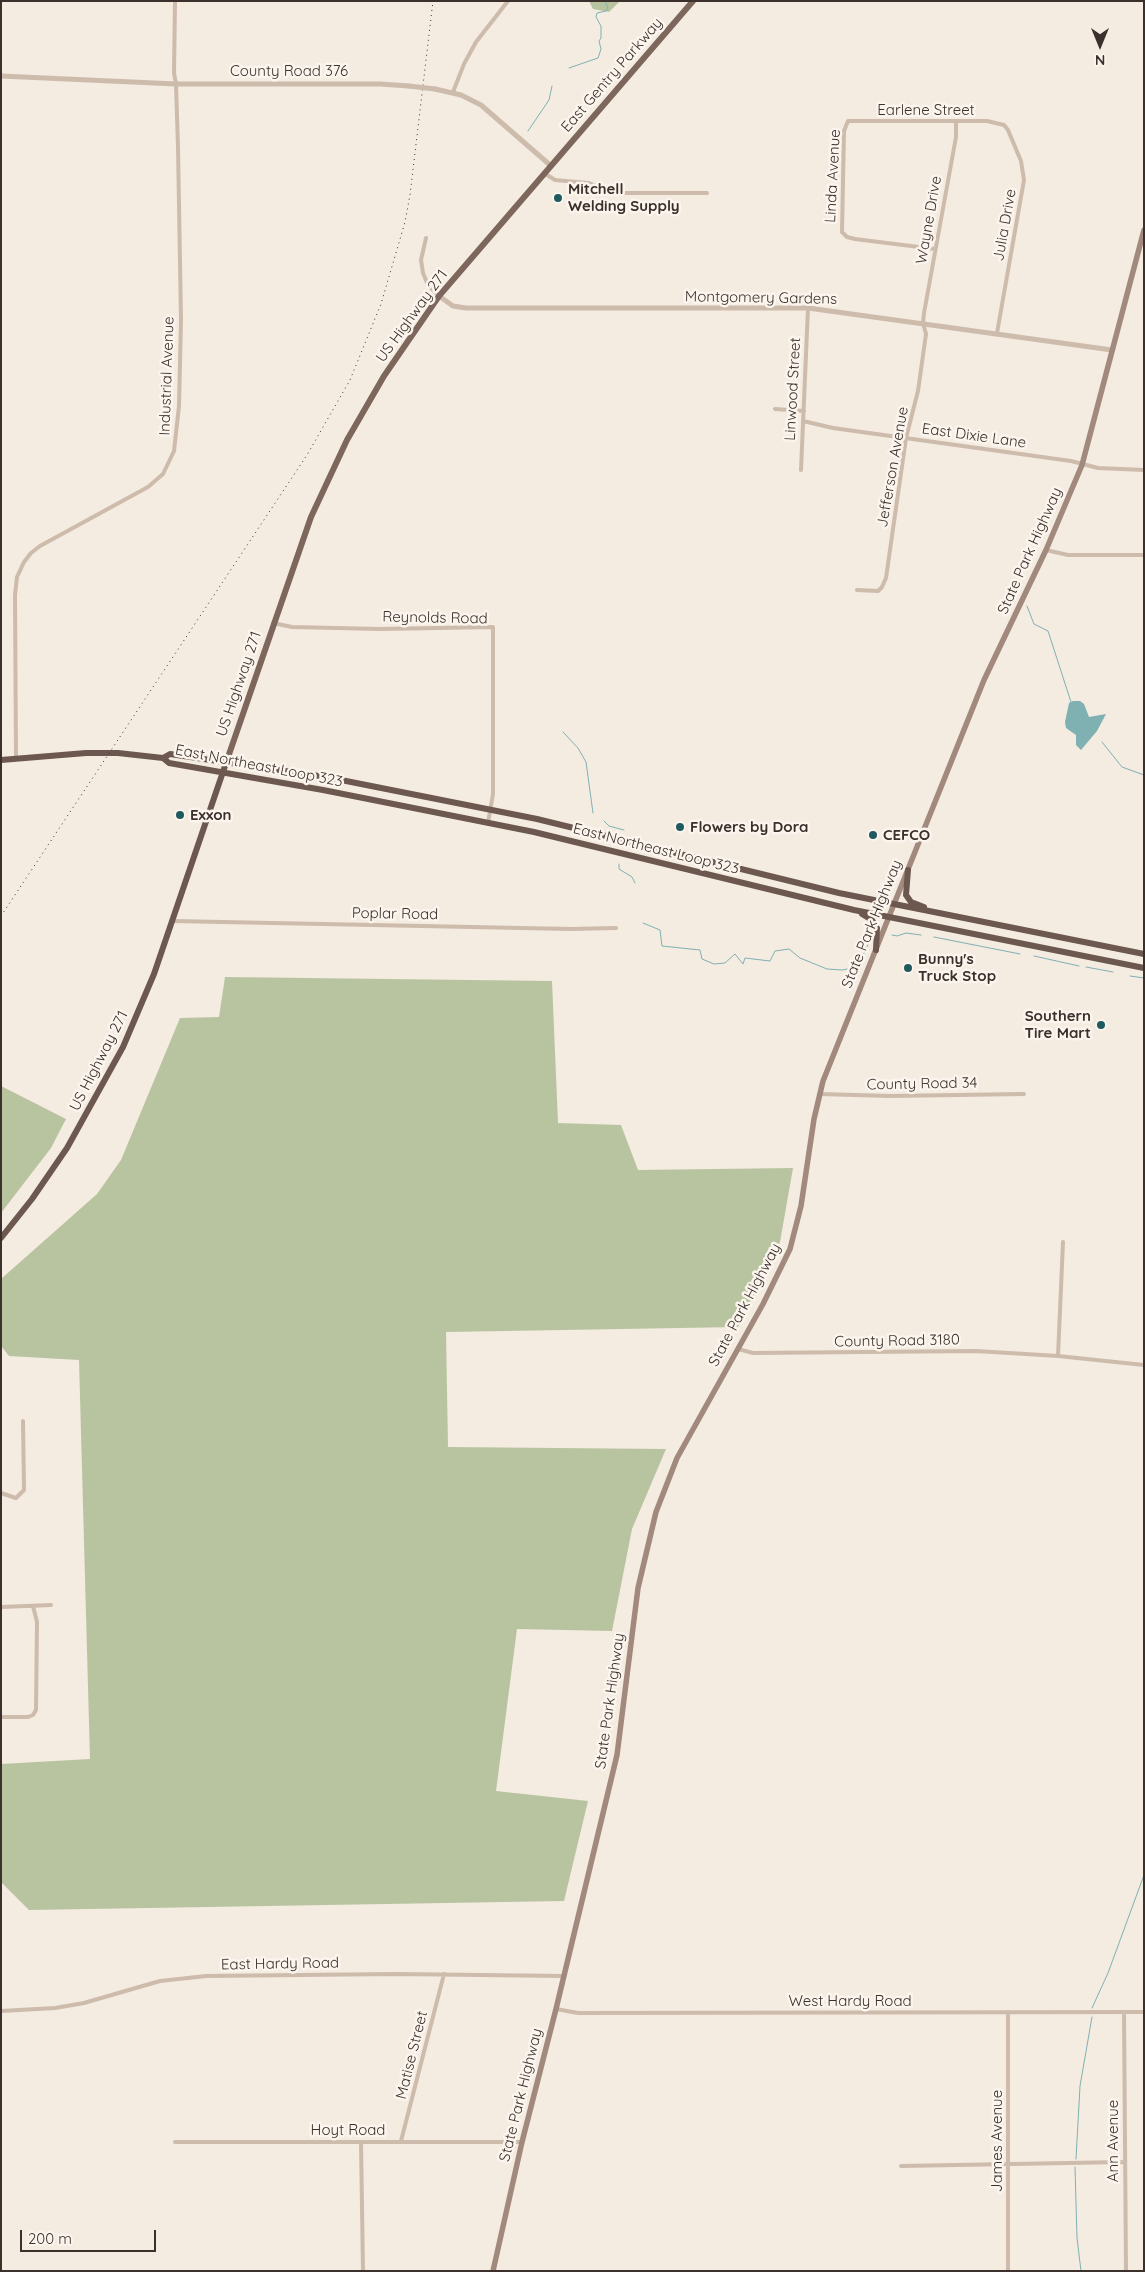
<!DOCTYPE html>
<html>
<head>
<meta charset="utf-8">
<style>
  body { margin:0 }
  #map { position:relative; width:1145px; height:2272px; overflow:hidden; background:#f4ebe1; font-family:Quicksand,sans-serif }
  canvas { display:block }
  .frame { position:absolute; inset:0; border:2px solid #3b302b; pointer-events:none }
  .north { position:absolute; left:1075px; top:20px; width:50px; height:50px; -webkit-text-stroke:4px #fbf5ee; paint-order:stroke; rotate:180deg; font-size:14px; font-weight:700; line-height:20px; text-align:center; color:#3b302b }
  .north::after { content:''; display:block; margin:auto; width:18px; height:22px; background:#3b302b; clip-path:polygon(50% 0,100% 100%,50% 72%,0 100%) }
  .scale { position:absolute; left:20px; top:2230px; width:136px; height:22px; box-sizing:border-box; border:2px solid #3b302b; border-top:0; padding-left:6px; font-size:15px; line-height:18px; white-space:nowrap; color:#3b302b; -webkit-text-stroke:4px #fbf5ee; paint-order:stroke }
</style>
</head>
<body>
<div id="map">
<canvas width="1145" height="2272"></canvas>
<div class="frame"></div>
<div class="north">N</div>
<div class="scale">200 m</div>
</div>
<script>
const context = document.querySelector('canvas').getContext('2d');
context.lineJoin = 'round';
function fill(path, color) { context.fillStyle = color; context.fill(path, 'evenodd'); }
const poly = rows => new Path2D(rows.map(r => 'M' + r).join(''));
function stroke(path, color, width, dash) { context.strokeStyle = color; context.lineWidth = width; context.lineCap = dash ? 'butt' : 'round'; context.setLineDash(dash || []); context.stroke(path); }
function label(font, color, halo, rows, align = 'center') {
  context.font = font + ' Quicksand,sans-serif'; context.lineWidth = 5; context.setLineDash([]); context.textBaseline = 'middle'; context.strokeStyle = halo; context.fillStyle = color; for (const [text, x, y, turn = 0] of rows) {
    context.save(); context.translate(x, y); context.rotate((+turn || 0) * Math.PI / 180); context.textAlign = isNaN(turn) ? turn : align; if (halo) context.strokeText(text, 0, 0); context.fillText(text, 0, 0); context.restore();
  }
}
fill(poly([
  [589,1,620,1,609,12,593,9],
  [225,977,552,981,558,1123,621,1125,638,1170,793,1168,780,1242,738,1327,446,1332,448,1447,666,1449,632,1529,612,1631,517,1629,496,1791,588,1801,564,1901,29,1910,1,1882,1,1764,90,1759,79,1360,9,1356,1,1346,1,1279,97,1194,121,1160,180,1018,219,1017],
  [1,1086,66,1119,51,1148,1,1213]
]), '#b8c4a0');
fill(poly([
  [1073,701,1080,701,1084,704,1089,717,1106,714,1097,731,1081,750,1076,745,1076,735,1066,728,1065,722,1069,703]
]), '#7fb0b2');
stroke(poly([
  [569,68,598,58,601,49,599,41,601,38,601,26,596,17,597,13,606,11,608,8,605,1],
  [528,131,549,100,552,86],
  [1006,599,1015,601],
  [1027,606,1034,624,1048,631,1071,702],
  [563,732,578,748,586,762,593,813],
  [1102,742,1122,767,1144,775],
  [604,821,609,826,624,830],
  [619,864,619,869,632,877,635,883],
  [643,923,660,930,662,946,700,950,702,959,714,964,725,963,735,954,743,964,745,958,770,961,775,951,789,949,800,958,827,969,842,970,858,967,869,942,871,931],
  [892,935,897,936,906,933,921,935],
  [934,937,1020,954],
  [1034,956,1079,966],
  [1086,967,1113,972],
  [1130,976,1144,978],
  [1092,2008,1108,1973,1144,1875],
  [1076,2159,1080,2086,1092,2017],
  [1075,2167,1077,2238,1081,2271]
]), '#7fb0b2', 1);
stroke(poly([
  [453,92,464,64,476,42,508,1],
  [544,173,555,180,588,183,615,193,707,193],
  [426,238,421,260,423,273,428,285,439,296],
  [935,249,855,239,847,237,842,232,844,131,848,121,987,121,1004,125,1008,130,1021,161,1024,180,997,333],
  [775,409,804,411],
  [803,421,833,428,1071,461,1098,468,1144,470],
  [801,470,808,308],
  [1046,550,1068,555,1144,555],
  [857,590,878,591,882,587,886,578,906,438,918,391,926,334,923,323,924,313,956,137,956,121],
  [273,623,292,627,380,629,493,627,493,794,488,823],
  [16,758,15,595,17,577,24,562,31,553,40,546,148,487,163,474,174,451,179,406,181,320,178,147,176,84,174,73,175,1],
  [173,921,571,929,616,928],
  [819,1094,890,1096,1024,1094],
  [738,1349,753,1353,976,1351,1058,1356,1144,1365],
  [1058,1356,1063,1242],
  [1,1493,16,1498,24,1490,23,1421],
  [1,1607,51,1605],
  [1,1717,28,1717,33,1715,36,1710,37,1622,33,1606],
  [556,2009,578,2013,1144,2012],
  [1,2011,55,2008,84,2003,160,1981,206,1976,396,1974,564,1976],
  [1124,2012,1126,2271],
  [401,2141,444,1974],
  [175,2142,522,2142],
  [361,2142,363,2271],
  [901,2166,1124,2162],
  [1008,2271,1008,2012]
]), '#cdbbac', 4);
stroke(poly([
  [1,76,176,84,380,84,409,86],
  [435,89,461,95,481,105,550,165],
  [439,296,453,306,466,308,808,308,1112,350]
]), '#cdbbac', 5);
stroke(poly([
  [493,2271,522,2142,556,2009,617,1755,638,1588,656,1512,677,1458,763,1304,790,1249,801,1206,814,1119,823,1081,984,680,1046,550,1082,465,1144,230]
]), '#a18a7d', 5.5);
stroke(poly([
  [226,763,311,517,347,440,384,376,439,296,693,1]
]), '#7d675c', 6);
stroke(poly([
  [163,758,169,763,323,790,534,832,854,910,1144,968],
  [1,760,86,753,118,753,163,758,170,754,326,777,537,819,839,893,1144,954],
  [908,870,906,895,911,902,924,907],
  [862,914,872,920,877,928,876,950],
  [1,1238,32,1199,67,1148,123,1047,154,974,226,763]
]), '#6c584f', 6);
stroke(poly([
  [1,916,307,455,350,380,381,304,405,222,410,195,433,1]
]), '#3b302b', 1, [1, 4]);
stroke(poly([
  [409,86,435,89]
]), '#cdbbac', 5);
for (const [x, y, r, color] of [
  [558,198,5,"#1f5a5e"],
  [180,815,5,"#1f5a5e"],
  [680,827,5,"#1f5a5e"],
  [873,835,5,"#1f5a5e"],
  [908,968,5,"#1f5a5e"],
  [1101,1025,5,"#1f5a5e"]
]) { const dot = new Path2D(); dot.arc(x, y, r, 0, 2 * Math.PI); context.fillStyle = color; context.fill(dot); stroke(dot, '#fbf5ee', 2); }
label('15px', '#3b302b', '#fbf5ee', [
  ["County Road 376",289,71],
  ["East Gentry Parkway",612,75,-49],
  ["Earlene Street",926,110],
  ["Linda Avenue",833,176,-87],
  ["Wayne Drive",929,220,-80],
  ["Julia Drive",1005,225,-80],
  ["Montgomery Gardens",761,298,1],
  ["US Highway 271",412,316,-54],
  ["Industrial Avenue",167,376,-88],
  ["Linwood Street",793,389,-87],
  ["East Dixie Lane",974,436,8],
  ["Jefferson Avenue",893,467,-80],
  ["State Park Highway",1030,551,-66],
  ["Reynolds Road",435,618,1],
  ["US Highway 271",239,684,-71],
  ["East Northeast Loop 323",259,766,11],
  ["East Northeast Loop 323",656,849,14],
  ["Poplar Road",395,914,1],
  ["State Park Highway",872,924,-68],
  ["US Highway 271",99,1061,-63],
  ["County Road 34",922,1084,-1],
  ["State Park Highway",745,1305,-62],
  ["County Road 3180",897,1341,-1],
  ["State Park Highway",610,1701,-82],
  ["East Hardy Road",280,1964,-1],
  ["West Hardy Road",850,2001],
  ["Matise Street",412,2055,-76],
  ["State Park Highway",521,2095,-76],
  ["Hoyt Road",348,2130],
  ["James Avenue",997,2141,-90],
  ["Ann Avenue",1113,2141,-90]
]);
label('bold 15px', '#3b302b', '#fbf5ee', [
  ["Mitchell",568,189],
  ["Welding Supply",568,206],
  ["Exxon",190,815],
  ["Flowers by Dora",690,827],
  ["CEFCO",883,835],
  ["Bunny's",918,959],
  ["Truck Stop",918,976],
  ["Southern",1091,1016,"right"],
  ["Tire Mart",1091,1033,"right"]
], 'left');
</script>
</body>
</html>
